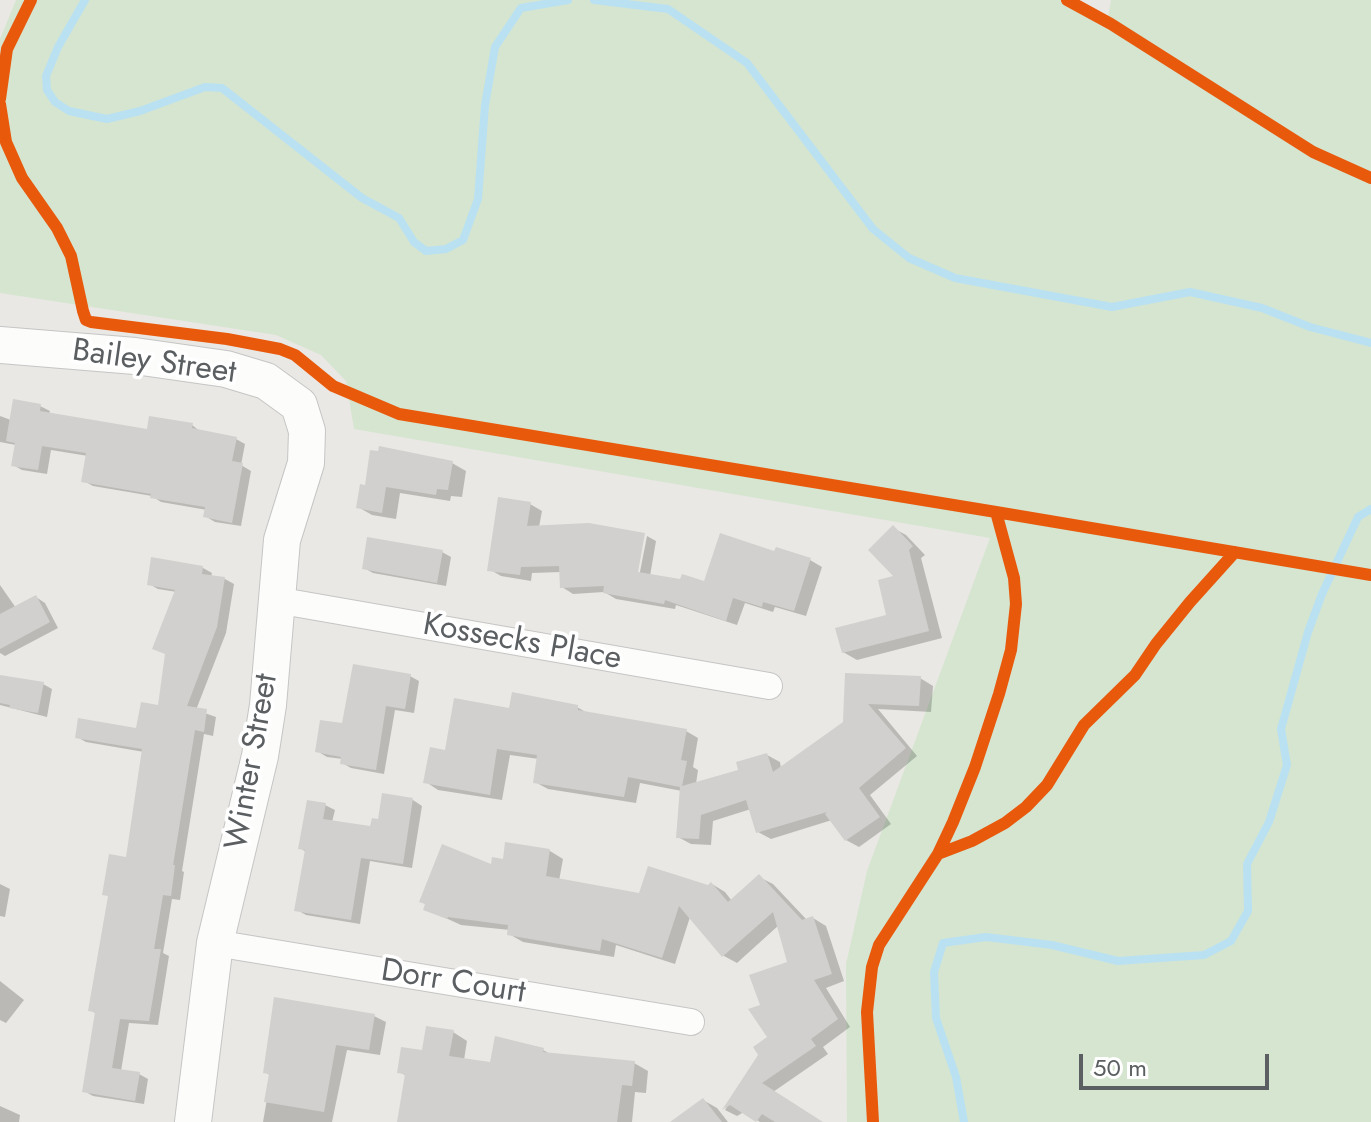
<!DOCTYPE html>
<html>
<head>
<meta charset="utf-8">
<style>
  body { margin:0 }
  #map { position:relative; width:1371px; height:1122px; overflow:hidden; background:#eae8e4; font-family:Jost,sans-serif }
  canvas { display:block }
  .scale { position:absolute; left:1079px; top:1054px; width:190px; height:36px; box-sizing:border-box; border:4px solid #5b5f62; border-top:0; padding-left:10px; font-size:24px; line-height:28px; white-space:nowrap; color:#5b5f62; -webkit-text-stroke:6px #fff; paint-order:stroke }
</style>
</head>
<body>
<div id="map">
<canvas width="1371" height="1122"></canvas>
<div class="scale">50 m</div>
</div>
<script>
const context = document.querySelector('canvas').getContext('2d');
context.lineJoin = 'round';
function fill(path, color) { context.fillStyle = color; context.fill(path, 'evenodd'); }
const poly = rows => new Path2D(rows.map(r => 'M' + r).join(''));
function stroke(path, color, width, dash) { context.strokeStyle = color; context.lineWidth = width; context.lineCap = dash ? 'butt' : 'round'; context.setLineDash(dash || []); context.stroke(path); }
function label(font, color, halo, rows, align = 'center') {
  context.font = font + ' Jost,sans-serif'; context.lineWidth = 7; context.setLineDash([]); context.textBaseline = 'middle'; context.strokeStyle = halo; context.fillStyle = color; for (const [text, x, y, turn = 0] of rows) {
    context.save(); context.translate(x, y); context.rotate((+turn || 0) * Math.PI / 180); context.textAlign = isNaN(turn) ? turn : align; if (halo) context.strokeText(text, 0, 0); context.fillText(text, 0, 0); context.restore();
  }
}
fill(poly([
  [16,0,1075,0,1108,18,1111,0,1371,0,1371,1122,847,1122,846,964,867,871,990,538,354,429,346,381,321,355,276,335,0,293,0,39]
]), '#d5e5d0');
fill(poly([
  [40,406,50,411,49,414,149,431,192,425,201,432,236,439,245,444,241,465,251,471,241,526,215,522,205,516,207,510,161,502,152,496,93,486,84,481,88,456,51,450,47,474,22,470,13,465,16,445,0,442,0,416,11,420],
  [380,454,452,463,466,471,462,497,451,496,450,501,400,493,396,519,372,515,358,507],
  [530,504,542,511,539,527,646,536,643,536,634,581,638,582,647,536,656,541,650,576,705,584,776,554,777,550,810,560,822,567,806,616,775,607,773,612,745,603,737,625,676,605,675,609,616,599,604,592,573,594,562,587,561,572,532,573,531,581,501,576,489,569],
  [893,528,906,535,925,555,921,558,942,638,857,660,843,652,889,617,897,577],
  [442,552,451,557,446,586,373,573,364,568],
  [203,568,212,573,211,577,225,579,234,584,226,633,196,710,216,717,213,736,204,734,182,871,184,872,180,900,172,899,163,953,169,956,158,1025,129,1023,121,1071,139,1074,148,1079,144,1104,93,1096,84,1091,97,1014,90,1010,110,897,105,894,127,859,144,752,86,742,77,737,138,730,159,707,177,592,158,589,149,584],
  [0,585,16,608,36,597,45,603,58,628,5,656,0,653],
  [847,675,920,678,933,686,931,712,878,709,917,756,870,795,891,824,859,847,846,840,832,820,771,839,758,832,751,809,713,821,711,845,691,844,678,837,682,791,640,783,636,803,548,789,535,782,539,759,510,755,502,800,438,790,426,782,447,752,511,710,577,707,589,714,686,731,698,738,693,767,698,770,696,784,741,771,767,755,780,762,781,768,845,723],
  [410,676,419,681,414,713,395,710,384,774,351,768,342,763,343,759,327,757,317,751,344,726],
  [0,677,43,684,52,689,47,717,0,705],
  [413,800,422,806,412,868,370,861,360,924,306,915,297,910,306,852,300,848,325,805,335,810,332,822,372,829],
  [507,844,550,851,563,859,559,881,640,895,708,887,712,884,725,892,732,901,759,877,773,884,807,920,813,918,826,926,844,981,826,988,850,1027,823,1047,828,1054,773,1092,821,1122,760,1122,744,1112,737,1116,725,1110,769,1038,762,1007,789,963,779,925,737,963,724,956,690,917,675,964,616,945,614,957,523,942,509,934,510,930,461,925,426,909,504,862],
  [0,884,10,889,5,917,0,916],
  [0,981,24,1000,6,1023,0,1020],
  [374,1016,386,1022,380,1055,347,1050,332,1122,263,1122,271,1076,265,1072],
  [453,1032,467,1041,464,1060,492,1064,543,1050,552,1055,634,1063,648,1071,646,1093,635,1092,632,1122,403,1122,407,1076,399,1072],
  [703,1100,717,1108,728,1122,675,1122],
  [0,1106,20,1115,19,1122,0,1122]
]), '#0003');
stroke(poly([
  [85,0,58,47,46,76,47,90,55,102,69,111,107,119,140,111,205,87,222,88,362,198,399,218,414,242,426,251,446,249,463,240,478,199,485,105,495,47,521,8,568,0],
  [594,0,668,9,747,63,873,229,909,258,955,278,1112,307,1190,292,1262,308,1310,327,1371,343],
  [964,1122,956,1077,936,1018,934,972,943,943,986,937,1052,945,1118,961,1204,955,1231,941,1248,911,1247,864,1269,822,1287,765,1281,729,1308,632,1322,594,1358,517,1371,509]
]), '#bae1f2', 8);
fill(poly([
  [13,399,41,404,40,411,147,429,149,416,193,423,192,428,237,437,232,461,243,463,232,523,203,517,205,507,150,498,151,494,81,482,86,453,42,446,38,470,11,466,15,443,6,441],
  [379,446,453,461,448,490,437,489,436,495,386,487,382,513,356,508,360,484,365,485,370,450,378,451],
  [498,497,531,502,527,526,589,523,645,533,638,572,680,579,682,574,704,581,720,533,774,551,776,547,811,558,794,611,763,602,762,607,733,598,726,621,665,600,664,604,603,593,604,586,560,588,559,566,521,567,520,575,487,571],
  [893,525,913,546,909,550,929,631,842,653,835,628,886,615,878,580,893,576,868,550],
  [367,537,443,550,437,583,362,569],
  [151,557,203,566,202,574,225,577,217,627,187,706,207,709,204,732,195,730,173,865,175,865,171,896,163,895,154,949,161,949,149,1021,120,1019,112,1068,140,1072,135,1101,82,1092,95,1012,88,1011,108,896,102,895,109,854,126,857,142,749,75,738,78,718,136,728,141,702,158,705,165,654,152,649,175,590,147,585],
  [36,595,50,622,0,649,0,614],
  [353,664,411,674,405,709,386,706,376,770,340,764,341,757,315,752,320,720,342,723],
  [845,673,921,676,919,706,868,704,906,748,859,788,880,817,845,841,825,814,827,812,756,833,746,800,701,815,699,839,676,838,680,787,628,777,624,797,533,783,537,755,497,749,490,795,423,783,430,747,445,750,454,698,509,708,512,692,578,705,578,710,687,729,681,760,687,761,682,786,738,770,736,762,767,753,773,772,843,722],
  [0,675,44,682,38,713,9,708,10,705,0,703],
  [382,793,413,798,403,864,361,858,351,920,294,911,305,850,298,849,307,800,326,803,323,819,370,826,372,818,378,819],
  [505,842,550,849,546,876,639,893,648,866,708,885,711,882,728,902,759,874,802,920,813,916,832,974,814,980,838,1019,811,1039,816,1046,762,1083,823,1122,775,1122,762,1114,756,1122,730,1105,722,1110,758,1055,753,1047,767,1037,748,1009,760,1005,749,975,787,962,773,912,722,957,679,906,662,958,602,939,600,951,507,935,508,925,448,917,447,919,423,910,425,904,419,902,442,844,491,864,492,857,503,859],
  [274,997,375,1014,369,1050,336,1045,324,1112,264,1102,269,1074,263,1073],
  [426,1026,454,1030,449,1056,490,1062,495,1036,544,1048,543,1052,635,1061,632,1086,622,1085,617,1122,397,1122,405,1074,397,1073,401,1047,422,1050],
  [703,1098,722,1122,670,1122]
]), '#d2d0ce');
const street = poly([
  [276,600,769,686],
  [215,943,691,1022]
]);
const secondary = poly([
  [0,345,135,356,226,369,266,381,299,405,307,431,306,463,282,540,268,705,260,756,215,943,193,1122]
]);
stroke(street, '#c6c5c5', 28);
stroke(secondary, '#c5c5c5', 38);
stroke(street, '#fcfcfb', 26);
stroke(secondary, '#fcfcfb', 36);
stroke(poly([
  [1067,0,1111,24,1313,152,1371,178],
  [0,99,7,49,31,0],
  [0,104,6,142,22,178,57,228,71,256,83,311,86,320,91,322,227,339,280,349,295,355,333,386,399,414,996,512,1014,578,1016,604,1011,650,999,694,975,767,953,822,938,854,879,945,872,967,867,1012,873,1122],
  [996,512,1371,575],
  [938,854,972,841,1005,823,1026,807,1047,785,1084,725,1135,675,1156,644,1190,602,1235,552]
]), '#e8590c', 12);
label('32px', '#5b5f62', '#fff', [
  ["Bailey Street",154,363,8],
  ["Kossecks Place",522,643,10],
  ["Winter Street",253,762,-80],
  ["Dorr Court",453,983,9]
]);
</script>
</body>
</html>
